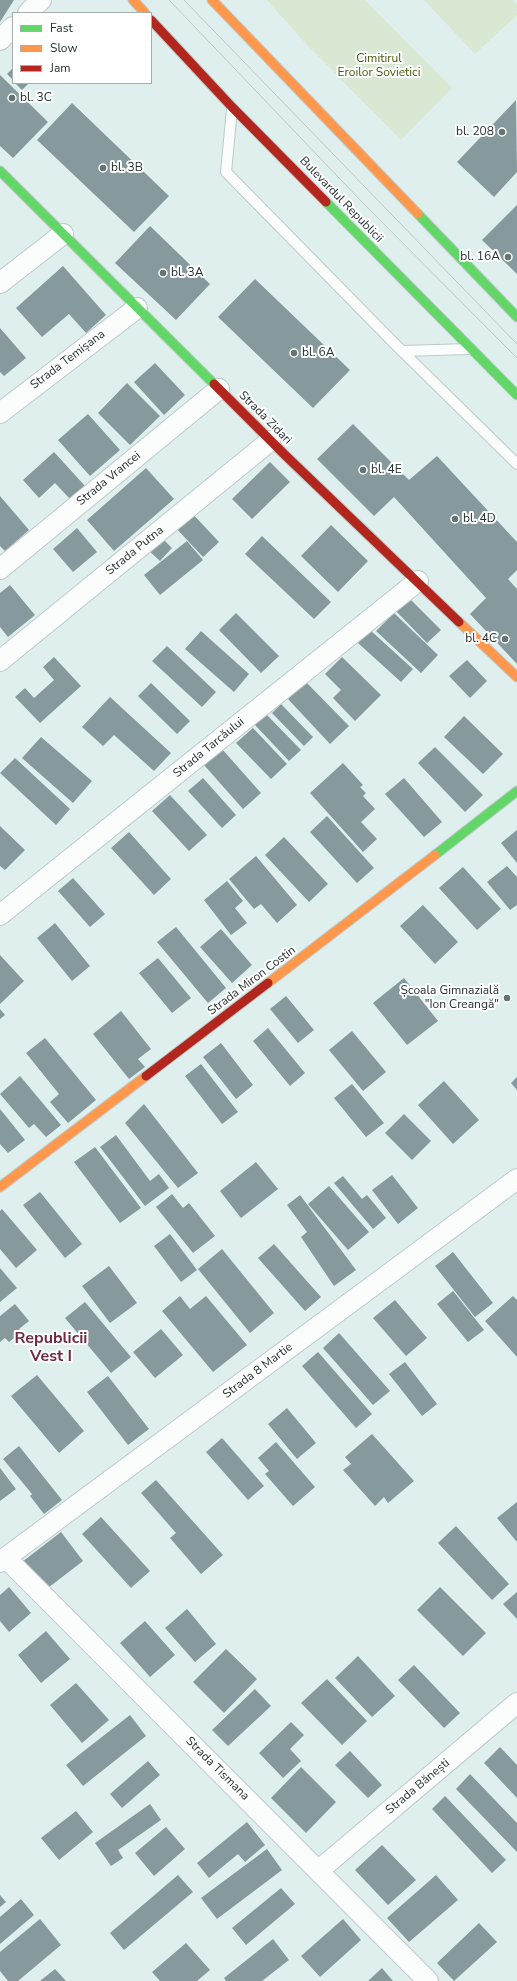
<!DOCTYPE html>
<html>
<head>
<meta charset="utf-8">
<style>
  body { margin:0 }
  #map { position:relative; width:517px; height:1981px; overflow:hidden; background:#dfefee; font-family:"Nunito Sans",sans-serif }
  canvas { display:block }
  .legend { position:absolute; left:12px; top:12px; width:140px; height:72px; box-sizing:border-box; background:#fff; border:1px solid #a7acac; margin:0; padding:5px 7px; list-style:none; font-size:12px; color:#24302f }
  .legend li { display:flex; align-items:center; gap:8px; height:20px }
  .legend b { width:20px; border:1px solid #a7acac }
</style>
</head>
<body>
<div id="map">
<canvas width="517" height="1981"></canvas>
<ul class="legend">
<li><b style="height:5px;background:#63d668"></b>Fast</li>
<li><b style="height:5px;background:#ff974d"></b>Slow</li>
<li><b style="height:5px;background:#b3261e"></b>Jam</li>
</ul>
</div>
<script>
const context = document.querySelector('canvas').getContext('2d');
context.lineJoin = 'round';
function fill(path, color) { context.fillStyle = color; context.fill(path, 'evenodd'); }
const poly = rows => new Path2D(rows.map(r => 'M' + r).join(''));
function stroke(path, color, width, dash) { context.strokeStyle = color; context.lineWidth = width; context.lineCap = dash ? 'butt' : 'round'; context.setLineDash(dash || []); context.stroke(path); }
function label(font, color, halo, rows, align = 'center') {
  context.font = font + ' "Nunito Sans",sans-serif'; context.lineWidth = 4; context.setLineDash([]); context.textBaseline = 'middle'; context.strokeStyle = halo; context.fillStyle = color; for (const [text, x, y, turn = 0] of rows) {
    context.save(); context.translate(x, y); context.rotate((+turn || 0) * Math.PI / 180); context.textAlign = isNaN(turn) ? turn : align; if (halo) context.strokeText(text, 0, 0); context.fillText(text, 0, 0); context.restore();
  }
}
fill(poly([
  [267,0,365,0,452,88,401,140,307,45],
  [424,0,513,0,517,4,517,15,475,54]
]), '#d9e8d2');
fill(poly([
  [0,0,14,0,0,22],
  [13,68,13,80,7,74],
  [0,75,48,122,13,158,0,146],
  [15,83,29,83,22,90],
  [516,100,517,172,494,197,457,162],
  [72,103,169,196,134,232,37,140],
  [517,205,517,274,482,240],
  [150,226,210,284,176,320,115,263],
  [63,266,106,315,86,333,69,314,42,337,16,308],
  [255,279,350,370,313,408,218,317],
  [0,328,26,358,4,376,0,372],
  [155,363,185,395,164,415,134,382],
  [127,383,160,416,130,445,98,413],
  [88,414,120,450,90,476,58,440],
  [353,424,409,480,437,456,517,542,517,570,508,579,517,589,517,664,470,614,486,598,394,497,374,516,317,459],
  [54,452,85,486,70,499,55,483,39,498,23,480],
  [270,462,290,482,252,519,232,499],
  [146,468,174,499,114,551,87,520],
  [0,496,29,530,5,551,0,546],
  [190,511,219,542,203,557,174,526],
  [331,525,368,561,338,592,301,556],
  [77,528,97,552,73,572,53,549],
  [159,535,172,548,160,561,146,548],
  [262,536,331,602,314,619,245,554],
  [187,541,203,560,160,595,144,575],
  [10,585,35,615,8,637,0,627,0,593],
  [407,596,441,630,427,643,394,609],
  [236,613,279,656,261,673,219,630],
  [394,613,438,655,421,673,376,631],
  [370,630,413,669,401,682,358,643],
  [201,631,249,674,234,692,185,649],
  [167,646,216,692,202,707,152,661],
  [54,657,81,686,40,723,15,697,25,688,34,698,54,680,43,667],
  [342,657,381,695,355,721,333,698,341,690,325,674],
  [467,660,487,681,470,698,449,676],
  [306,682,349,726,330,744,288,699],
  [151,683,190,721,177,734,138,696],
  [110,697,171,753,154,771,114,735,103,746,82,727],
  [281,704,313,737,304,746,272,713],
  [266,714,301,750,289,761,255,725],
  [464,716,503,754,483,774,444,737],
  [253,728,287,764,271,779,236,743],
  [41,737,92,781,73,803,22,758],
  [435,747,483,795,465,812,418,763],
  [222,749,261,793,243,809,204,765],
  [15,758,70,809,56,825,0,773],
  [343,763,363,785,360,787,366,793,363,796,375,809,361,822,377,839,363,852,310,793],
  [203,778,236,815,222,828,188,791],
  [404,778,442,822,424,837,385,794],
  [170,795,207,835,189,851,152,811],
  [327,816,374,868,357,883,310,832],
  [0,826,25,850,5,870,0,866],
  [517,830,517,863,501,843],
  [129,832,171,879,154,895,111,848],
  [284,837,328,884,309,902,265,855],
  [256,856,297,905,277,923,261,904,254,909,229,879],
  [507,866,517,877,517,905,510,910,487,882],
  [463,867,501,909,477,930,439,888],
  [73,878,105,914,90,927,58,891],
  [227,881,243,901,235,908,247,923,231,935,204,900],
  [423,905,458,942,435,964,400,926],
  [55,923,90,966,72,981,37,938],
  [176,927,226,988,208,1003,157,942],
  [221,929,252,965,232,983,200,947],
  [0,955,24,981,0,1004],
  [158,958,191,998,172,1013,139,973],
  [404,978,438,1021,407,1045,373,1003],
  [286,996,314,1030,298,1043,270,1009],
  [0,1009,5,1015,0,1019],
  [121,1011,151,1049,138,1059,145,1067,129,1079,93,1034],
  [268,1028,305,1073,290,1086,253,1041],
  [352,1031,386,1072,363,1091,329,1050],
  [45,1038,96,1100,68,1123,50,1102,59,1094,26,1053],
  [221,1043,253,1085,236,1099,203,1057],
  [201,1064,238,1112,222,1124,185,1076],
  [20,1076,61,1125,46,1137,34,1124,29,1128,0,1094],
  [517,1077,517,1090,511,1083],
  [444,1081,479,1120,453,1144,418,1105],
  [352,1084,384,1123,366,1137,334,1098],
  [144,1104,198,1173,178,1188,125,1123],
  [0,1109,25,1140,8,1153,0,1144],
  [404,1114,431,1141,412,1160,385,1133],
  [116,1135,150,1181,159,1174,169,1188,145,1206,100,1147],
  [95,1147,141,1208,120,1223,74,1162],
  [256,1162,278,1189,241,1218,220,1191],
  [392,1175,418,1208,398,1224,372,1190],
  [343,1176,362,1199,367,1195,386,1218,373,1229,334,1183],
  [329,1186,369,1232,348,1250,308,1204],
  [40,1192,82,1244,65,1258,23,1205],
  [172,1194,183,1208,189,1203,215,1236,193,1253,156,1207],
  [300,1195,356,1270,334,1286,301,1237,307,1232,287,1205],
  [2,1209,37,1250,16,1268,0,1249,0,1211],
  [170,1234,197,1270,181,1282,154,1246],
  [274,1244,321,1297,305,1311,258,1258],
  [222,1249,274,1313,250,1333,198,1269],
  [453,1252,493,1303,475,1317,435,1266],
  [109,1266,137,1303,110,1323,82,1286],
  [0,1268,17,1288,0,1302],
  [453,1291,484,1330,468,1342,437,1304],
  [180,1296,190,1309,206,1296,247,1345,213,1372,162,1311],
  [513,1296,517,1300,517,1357,485,1321],
  [395,1300,427,1338,406,1356,373,1318],
  [85,1302,131,1357,111,1373,65,1318],
  [15,1304,29,1321,19,1329,22,1332,9,1342,5,1338,0,1342,0,1316],
  [161,1329,183,1355,155,1378,133,1352],
  [339,1333,390,1391,373,1405,323,1348],
  [318,1352,372,1414,356,1428,302,1366],
  [405,1362,437,1404,422,1416,389,1374],
  [37,1375,84,1431,59,1453,11,1396],
  [108,1376,149,1429,128,1445,87,1392],
  [287,1408,316,1443,297,1459,268,1424],
  [372,1434,414,1481,388,1503,384,1497,375,1506,343,1470,351,1464,345,1457],
  [222,1438,264,1486,248,1500,206,1452],
  [276,1442,315,1487,293,1506,265,1474,269,1471,258,1458],
  [19,1446,62,1500,44,1514,30,1496,32,1494,3,1459],
  [0,1468,16,1489,0,1501],
  [156,1480,223,1555,201,1574,170,1538,176,1533,141,1493],
  [517,1502,517,1542,497,1518],
  [101,1517,150,1571,131,1588,82,1534],
  [456,1526,509,1584,492,1600,438,1543],
  [61,1532,83,1561,44,1591,22,1562],
  [9,1587,31,1613,9,1632,0,1621,0,1595],
  [440,1587,486,1633,463,1656,417,1610],
  [517,1592,517,1619,503,1604],
  [187,1609,216,1644,195,1662,165,1628],
  [145,1621,175,1655,150,1677,120,1643],
  [46,1631,70,1659,41,1683,18,1655],
  [226,1649,257,1679,224,1713,193,1682],
  [358,1656,395,1696,372,1717,335,1678],
  [414,1665,460,1713,444,1728,398,1680],
  [327,1679,367,1721,342,1745,301,1703],
  [76,1683,109,1720,82,1743,50,1705],
  [255,1689,271,1706,228,1746,212,1730],
  [130,1715,146,1736,83,1786,66,1765],
  [291,1722,304,1735,290,1749,301,1761,283,1778,259,1753],
  [500,1747,517,1765,517,1798,484,1763],
  [350,1751,382,1785,368,1798,335,1765],
  [148,1761,160,1775,122,1808,110,1794],
  [301,1767,336,1802,306,1833,271,1798],
  [470,1774,517,1823,517,1852,456,1789],
  [445,1796,506,1860,492,1873,432,1809],
  [150,1804,161,1820,118,1850,123,1858,111,1866,95,1843],
  [76,1811,93,1832,59,1860,41,1838],
  [247,1822,265,1845,245,1862,238,1854,209,1878,197,1863],
  [166,1827,185,1849,154,1876,135,1853],
  [382,1845,416,1880,388,1905,355,1870],
  [267,1849,282,1870,217,1919,201,1898],
  [178,1875,193,1892,124,1950,110,1933],
  [436,1875,458,1900,409,1942,387,1918],
  [281,1888,295,1904,246,1945,232,1928],
  [0,1895,6,1902,0,1907],
  [21,1899,34,1915,0,1944,0,1917],
  [40,1919,61,1945,18,1981,8,1981,0,1971,0,1952],
  [343,1919,361,1940,320,1977,301,1956],
  [479,1923,497,1942,454,1981,437,1963],
  [273,1939,289,1960,262,1981,226,1981,224,1978],
  [186,1943,210,1970,197,1981,160,1981,152,1972],
  [382,1968,393,1981,368,1981],
  [55,1969,66,1981,40,1981]
]), '#86999d');
const lane = poly([
  [232,109,226,172,392,341,402,351,469,349],
  [402,351,517,464]
]);
const street = poly([
  [28,13,41,0],
  [0,40,13,27],
  [0,283,63,234],
  [0,413,137,308],
  [0,569,219,389],
  [0,661,270,441],
  [0,915,418,581],
  [6,1558,428,1981],
  [0,1562,517,1179],
  [318,1871,517,1703]
]);
const fast = poly([
  [0,171,214,384],
  [326,202,517,395],
  [418,214,517,317],
  [435,855,517,791]
]);
const slow = poly([
  [133,0,145,13],
  [212,0,418,214],
  [459,622,517,677],
  [268,983,435,855],
  [0,1187,146,1076]
]);
const jam = poly([
  [151,20,232,107,326,202],
  [214,384,285,455,459,622],
  [146,1076,268,983]
]);
stroke(lane, '#bdcac9', 12);
stroke(street, '#bdcac9', 22);
stroke(fast, '#bdcac9', 11);
stroke(slow, '#bdcac9', 11);
stroke(jam, '#bdcac9', 11);
stroke(lane, '#fafdfc', 10);
stroke(street, '#fafdfc', 20);
stroke(fast, '#63d668', 9);
stroke(slow, '#ff974d', 9);
stroke(jam, '#b3261e', 9);
stroke(poly([
  [169,0,363,203,517,358],
  [184,0,517,344]
]), '#c0c4c4', 1);
for (const [x, y, r, color] of [
  [12,98,4,"#657372"],
  [502,132,4,"#657372"],
  [103,168,4,"#657372"],
  [508,257,4,"#657372"],
  [163,273,4,"#657372"],
  [294,353,4,"#657372"],
  [363,470,4,"#657372"],
  [455,519,4,"#657372"],
  [505,639,4,"#657372"],
  [507,998,4,"#657372"]
]) { const dot = new Path2D(); dot.arc(x, y, r, 0, 2 * Math.PI); context.fillStyle = color; context.fill(dot); stroke(dot, '#fff', 1.5); }
label('12px', '#465a0d', '#fff', [
  ["Cimitirul",379,59],
  ["Eroilor Sovietici",379,73]
]);
label('12px', '#24302f', '#fff', [
  ["bl. 3C",20,98],
  ["bl. 208",494,132,"right"],
  ["bl. 3B",111,168],
  ["bl. 16A",500,257,"right"],
  ["bl. 3A",171,273],
  ["bl. 6A",302,353],
  ["bl. 4E",371,470],
  ["bl. 4D",463,519],
  ["bl. 4C",497,639,"right"],
  ["Școala Gimnazială",499,991,"right"],
  ["\"Ion Creangă\"",499,1005,"right"]
], 'left');
label('12px', '#24302f', '#fff', [
  ["Bulevardul Republicii",341,200,46],
  ["Strada Temișana",68,360,-37],
  ["Strada Zidari",265,418,45],
  ["Strada Vrancei",109,479,-39],
  ["Strada Putna",135,551,-39],
  ["Strada Tarcăului",209,748,-39],
  ["Strada Miron Costin",252,981,-37],
  ["Strada 8 Martie",258,1371,-37],
  ["Strada Tismana",217,1769,45],
  ["Strada Bănești",418,1787,-40]
]);
label('bold 16px', '#6e2a42', '#fff', [
  ["Republicii",51,1339],
  ["Vest I",51,1357]
]);
</script>
</body>
</html>
